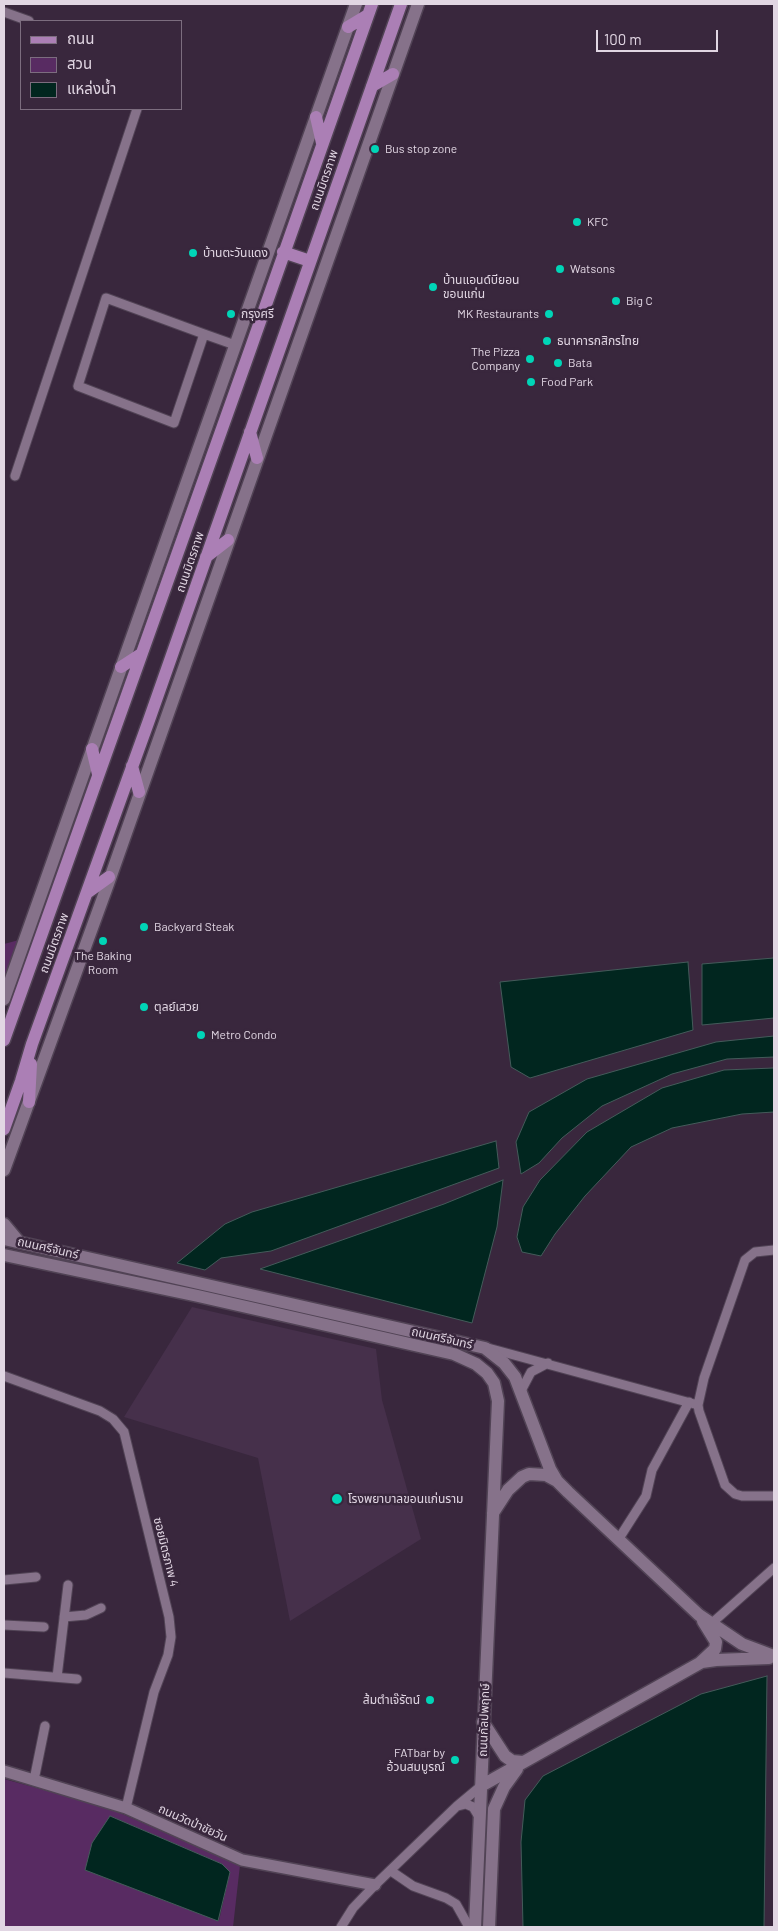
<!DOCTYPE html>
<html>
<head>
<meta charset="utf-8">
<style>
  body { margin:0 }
  #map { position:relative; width:778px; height:1931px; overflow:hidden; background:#39273d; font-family:Barlow,"Noto Sans Thai",sans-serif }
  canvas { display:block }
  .frame { position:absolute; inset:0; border:5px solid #e1d6e3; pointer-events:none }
  .legend { position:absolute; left:20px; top:20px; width:162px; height:90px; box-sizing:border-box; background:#39273d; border:1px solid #7c6d7f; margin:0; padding:6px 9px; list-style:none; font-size:15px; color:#e1d6e3 }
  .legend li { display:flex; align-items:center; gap:10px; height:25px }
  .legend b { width:25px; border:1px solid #7c6d7f }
  .scale { position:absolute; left:596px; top:30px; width:122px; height:22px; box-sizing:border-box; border:2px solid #e1d6e3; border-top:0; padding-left:6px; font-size:15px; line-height:18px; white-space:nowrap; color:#e1d6e3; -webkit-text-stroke:4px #39273d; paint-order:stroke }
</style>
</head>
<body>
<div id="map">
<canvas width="778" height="1931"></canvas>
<div class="frame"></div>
<ul class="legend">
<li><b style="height:6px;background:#ab7fb5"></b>ถนน</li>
<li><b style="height:14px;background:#582b62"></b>สวน</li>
<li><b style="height:14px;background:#01261f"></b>แหล่งน้ำ</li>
</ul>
<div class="scale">100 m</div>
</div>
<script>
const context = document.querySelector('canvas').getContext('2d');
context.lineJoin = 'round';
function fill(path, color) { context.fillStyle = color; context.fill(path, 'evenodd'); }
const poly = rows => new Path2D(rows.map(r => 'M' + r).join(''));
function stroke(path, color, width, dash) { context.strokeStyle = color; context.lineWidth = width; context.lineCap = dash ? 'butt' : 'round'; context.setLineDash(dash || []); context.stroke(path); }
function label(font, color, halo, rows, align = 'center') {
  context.font = font + ' Barlow,"Noto Sans Thai",sans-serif'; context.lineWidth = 5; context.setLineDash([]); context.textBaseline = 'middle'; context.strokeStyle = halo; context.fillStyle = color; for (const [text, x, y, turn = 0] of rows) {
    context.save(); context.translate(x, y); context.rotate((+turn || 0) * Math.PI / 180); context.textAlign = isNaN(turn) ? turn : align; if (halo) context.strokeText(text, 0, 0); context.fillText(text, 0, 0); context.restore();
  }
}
fill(poly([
  [192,1307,376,1349,382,1400,421,1539,290,1621,258,1458,124,1417]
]), '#46304b');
fill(poly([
  [19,940,4,983,4,944],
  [4,1779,106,1807,240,1865,233,1927,4,1927],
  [110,1816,222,1864,230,1872,219,1921,86,1870]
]), '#582b62');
const water = poly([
  [774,958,774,1018,702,1025,702,964,774,958],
  [688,962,693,1030,530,1078,511,1067,500,982,688,962],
  [774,1036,774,1057,727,1059,672,1074,602,1106,562,1138,539,1163,521,1174,516,1142,529,1112,587,1079,716,1042,774,1036],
  [774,1068,774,1112,742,1114,672,1128,631,1147,585,1196,555,1234,541,1256,522,1252,517,1237,523,1207,540,1180,587,1132,662,1088,724,1070,774,1068],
  [496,1141,499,1168,271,1251,221,1258,205,1270,177,1263,225,1224,252,1212,496,1141],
  [503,1180,497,1227,472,1323,260,1269,444,1204,503,1180],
  [767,1676,764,1927,523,1927,521,1842,525,1800,543,1776,701,1694,767,1676],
  [110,1816,222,1864,230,1872,218,1921,85,1870,92,1843,110,1816]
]);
fill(water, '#01261f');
stroke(water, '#445b5a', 1);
const minor = poly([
  [4,12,29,21],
  [204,334,174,423,78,386,106,298,204,334,235,345],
  [15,476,137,109],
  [774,1250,755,1252,745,1260,704,1378,698,1405,699,1411,725,1485,735,1494,742,1496,774,1496],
  [488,1348,698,1405],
  [4,1376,100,1411,113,1419,124,1432,169,1617,171,1637,168,1655,154,1692,126,1808],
  [521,1391,531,1372,548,1363],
  [618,1540,646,1496,652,1470,689,1402],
  [4,1580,36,1577],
  [64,1617,86,1615,101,1608],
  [712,1623,774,1568],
  [4,1625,44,1627],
  [4,1673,77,1679],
  [57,1677,68,1585],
  [34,1780,45,1726],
  [458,1806,466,1804,473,1807,479,1817],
  [391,1871,413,1886,446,1898,456,1904,469,1927],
  [341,1927,353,1908,375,1885,457,1806,481,1786]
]);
const tertiary = poly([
  [4,1771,126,1808,242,1860,375,1885]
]);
const secondary = poly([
  [4,999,356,4],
  [4,1170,108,884,418,4],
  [4,1224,19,1242],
  [4,1239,485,1348,504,1363,515,1377,550,1469,557,1481,568,1492,699,1615,742,1644,774,1656],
  [4,1255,198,1296,454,1354,476,1364,487,1373,494,1383,498,1401,475,1927],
  [493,1513,508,1490,522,1477,529,1474,546,1475,557,1481],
  [702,1662,716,1660,769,1658],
  [483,1722,505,1756,512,1761,523,1762],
  [481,1786,700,1663,715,1649,716,1642,703,1621],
  [489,1927,494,1809,504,1787,517,1769]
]);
const primary = poly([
  [348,27,368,15],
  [372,86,393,74],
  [316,117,322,143],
  [283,252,310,261],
  [250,432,257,458],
  [206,557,228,540],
  [121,667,141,654],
  [92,749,98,774],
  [132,766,139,792],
  [88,892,109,877],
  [4,1040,250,350,372,4],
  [29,1102,31,1064],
  [4,1129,21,1081,32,1044,148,723,401,4]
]);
stroke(minor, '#514355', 11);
stroke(tertiary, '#514355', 14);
stroke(secondary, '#514355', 15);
stroke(primary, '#514355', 15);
stroke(minor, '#86728a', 9);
stroke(tertiary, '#86728a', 11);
stroke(secondary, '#86728a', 12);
stroke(primary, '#ab7fb5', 12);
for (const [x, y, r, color] of [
  [375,149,5,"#00d5b7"],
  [577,222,5,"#00d5b7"],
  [193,253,5,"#00d5b7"],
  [560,269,5,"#00d5b7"],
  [433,287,5,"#00d5b7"],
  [616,301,5,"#00d5b7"],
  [231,314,5,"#00d5b7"],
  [549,314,5,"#00d5b7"],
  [547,341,5,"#00d5b7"],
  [530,359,5,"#00d5b7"],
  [558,363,5,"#00d5b7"],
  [531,382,5,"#00d5b7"],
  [144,927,5,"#00d5b7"],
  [103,941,5,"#00d5b7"],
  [144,1007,5,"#00d5b7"],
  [201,1035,5,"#00d5b7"],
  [337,1499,6,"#00d5b7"],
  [430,1700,5,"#00d5b7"],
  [455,1760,5,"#00d5b7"]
]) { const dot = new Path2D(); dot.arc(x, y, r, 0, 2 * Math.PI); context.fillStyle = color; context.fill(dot); stroke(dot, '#39273d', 2); }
label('12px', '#e1d6e3', '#39273d', [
  ["Bus stop zone",385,149],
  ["KFC",587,222],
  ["บ้านตะวันแดง",203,253],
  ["Watsons",570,269],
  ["บ้านแอนด์บียอน",443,280],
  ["ขอนแก่น",443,294],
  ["Big C",626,301],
  ["กรุงศรี",241,314],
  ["MK Restaurants",539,314,"right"],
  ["ธนาคารกสิกรไทย",557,341],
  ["The Pizza",520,352,"right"],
  ["Company",520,366,"right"],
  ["Bata",568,363],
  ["Food Park",541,382],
  ["Backyard Steak",154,927],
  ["The Baking",103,956,"center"],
  ["Room",103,970,"center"],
  ["ตุลย์เสวย",154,1007],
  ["Metro Condo",211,1035],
  ["โรงพยาบาลขอนแก่นราม",348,1499],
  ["ส้มตำเจ๊รัตน์",420,1700,"right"],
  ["FATbar by",445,1753,"right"],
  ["อ้วนสมบูรณ์",445,1767,"right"]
], 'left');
label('12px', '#e1d6e3', '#39273d', [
  ["ถนนมิตรภาพ",324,180,-71],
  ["ถนนมิตรภาพ",190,562,-71],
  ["ถนนมิตรภาพ",54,943,-70],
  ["ถนนศรีจันทร์",48,1248,13],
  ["ถนนศรีจันทร์",442,1338,13],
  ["ซอยมิตรภาพ 4",166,1552,76],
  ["ถนนกัลปพฤกษ์",484,1720,-88],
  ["ถนนวัดป่าชัยวัน",193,1823,24]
]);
</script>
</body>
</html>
